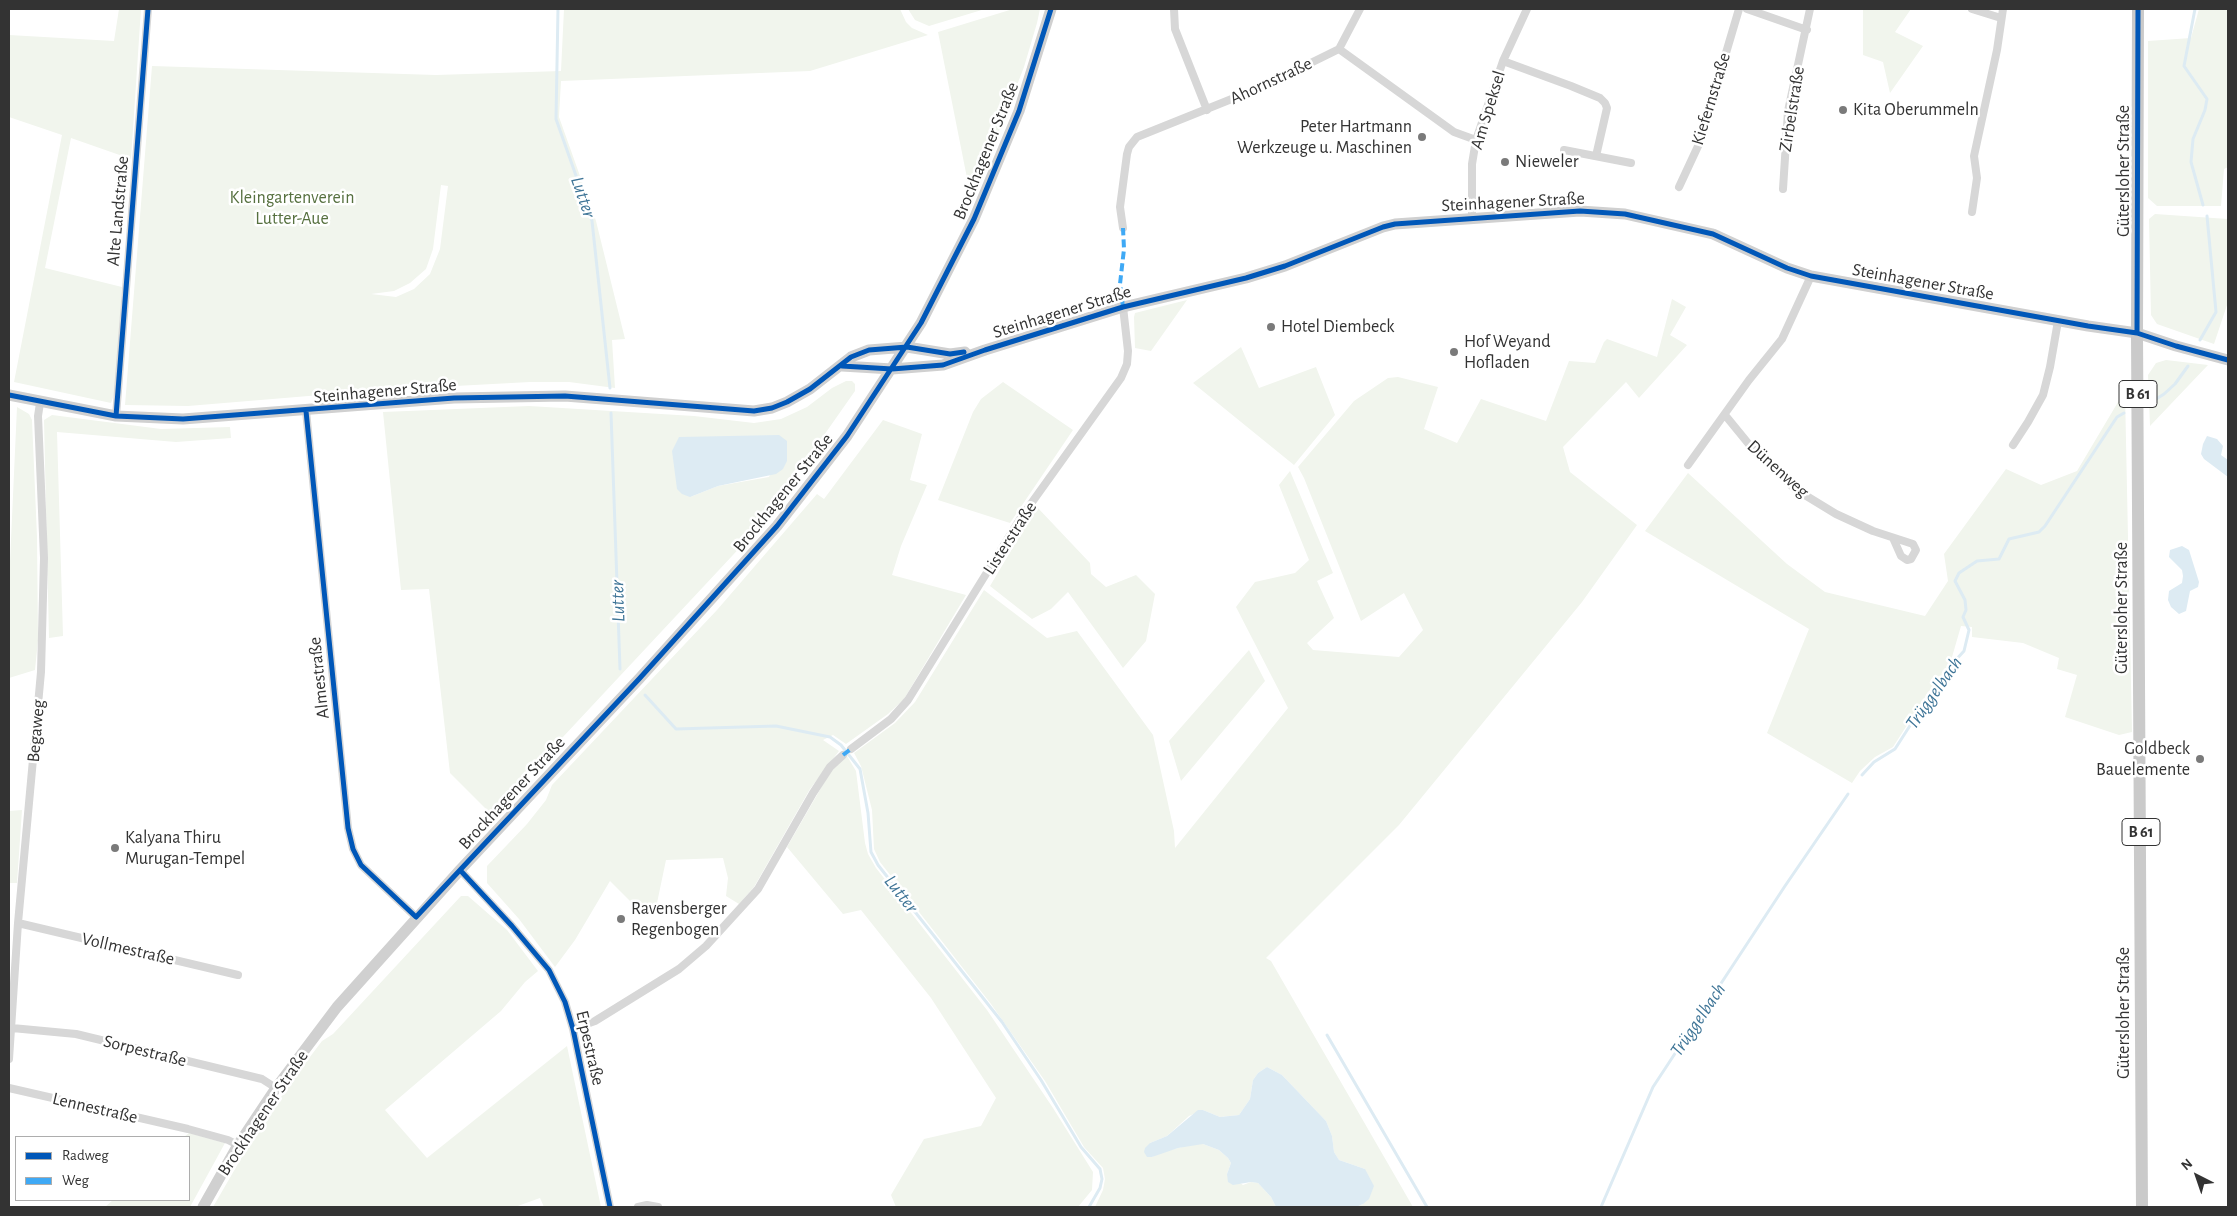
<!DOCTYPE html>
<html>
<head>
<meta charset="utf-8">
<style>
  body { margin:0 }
  #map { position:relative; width:2237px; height:1216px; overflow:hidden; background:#fff; font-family:"Alegreya Sans",sans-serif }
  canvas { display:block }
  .frame { position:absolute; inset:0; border:10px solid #333; pointer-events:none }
  .legend { position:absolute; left:15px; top:1136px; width:175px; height:65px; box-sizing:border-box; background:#fff; border:1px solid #adadad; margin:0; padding:6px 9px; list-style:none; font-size:15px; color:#333 }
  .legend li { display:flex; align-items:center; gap:10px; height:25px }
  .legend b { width:25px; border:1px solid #adadad }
  .north { position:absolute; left:2172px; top:1151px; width:50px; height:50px; -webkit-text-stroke:4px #fff; paint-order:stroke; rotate:319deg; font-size:14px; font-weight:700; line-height:20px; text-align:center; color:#333 }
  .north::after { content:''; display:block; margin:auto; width:18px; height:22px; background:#333; clip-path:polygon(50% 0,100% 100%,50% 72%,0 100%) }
</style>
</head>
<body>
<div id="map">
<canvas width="2237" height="1216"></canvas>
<div class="frame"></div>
<ul class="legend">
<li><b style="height:6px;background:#0057b8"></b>Radweg</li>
<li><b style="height:6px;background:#3fa9f5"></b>Weg</li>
</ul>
<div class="north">N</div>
</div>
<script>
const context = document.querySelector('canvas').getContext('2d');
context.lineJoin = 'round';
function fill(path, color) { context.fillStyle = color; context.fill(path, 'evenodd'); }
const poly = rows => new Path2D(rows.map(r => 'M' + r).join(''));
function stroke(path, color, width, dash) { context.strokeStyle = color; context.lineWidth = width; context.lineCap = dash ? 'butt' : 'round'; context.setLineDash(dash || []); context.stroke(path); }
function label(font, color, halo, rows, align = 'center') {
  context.font = font + ' "Alegreya Sans",sans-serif'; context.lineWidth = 5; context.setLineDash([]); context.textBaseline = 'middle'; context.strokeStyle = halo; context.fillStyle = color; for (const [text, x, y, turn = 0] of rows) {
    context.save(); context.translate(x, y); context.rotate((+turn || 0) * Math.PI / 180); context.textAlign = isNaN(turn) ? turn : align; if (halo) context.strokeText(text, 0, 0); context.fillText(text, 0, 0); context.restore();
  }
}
fill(poly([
  [119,9,141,9,131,159,71,138,45,268,122,287,115,392,111,403,14,382,62,135,9,117,9,35,114,41],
  [564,9,900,9,906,22,912,28,928,35,810,71,561,81,559,117,596,221,625,339,612,340,615,388,569,382,530,382,381,390,188,406,125,405,152,66,436,75,561,71],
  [441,185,448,186,440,249,430,274,414,289,396,297,371,294,394,291,410,283,426,269,433,249],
  [908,9,985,9,929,26,915,20],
  [1013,9,1040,9,1037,23,1024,67,998,134,976,181,968,183,938,32],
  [1863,9,1911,9,1895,32,1923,46,1890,93,1883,62,1863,55],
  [2199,9,2228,9,2228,167,2224,169,2221,206,2157,206,2148,198,2148,41,2191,38],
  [2155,214,2228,219,2228,302,2214,344,2157,324,2151,315,2149,219],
  [1672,299,1686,307,1670,335,1687,345,1639,398,1626,382,1563,447,1570,472,1637,525,1582,602,1399,825,1266,958,1271,961,1413,1207,1356,1207,1363,1204,1365,1169,1339,1160,1334,1152,1332,1136,1326,1121,1282,1075,1267,1067,1258,1073,1253,1080,1250,1099,1239,1115,1220,1117,1203,1110,1189,1116,1167,1136,1150,1143,1152,1157,1162,1152,1194,1144,1203,1144,1219,1150,1228,1158,1231,1163,1227,1174,1243,1185,1251,1182,1258,1183,1271,1197,1276,1207,1095,1207,1103,1190,1105,1179,1103,1168,1084,1147,1045,1081,991,1004,880,862,874,849,872,810,861,766,854,753,895,723,915,702,984,590,1047,638,1077,631,1153,735,1174,831,1175,848,1288,708,1236,607,1255,582,1295,573,1309,560,1279,485,1290,471,1333,573,1317,581,1334,618,1307,643,1313,650,1399,657,1423,630,1404,593,1361,621,1304,478,1298,467,1354,401,1388,378,1398,377,1438,387,1424,429,1457,443,1481,399,1546,421,1569,361,1595,363,1604,342,1607,339,1657,357],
  [1187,300,1151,351,1135,348,1134,317,1135,313],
  [1241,347,1259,388,1316,367,1335,415,1294,465,1193,383],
  [2166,360,2208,365,2150,426,2148,375,2156,363],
  [846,381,852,381,855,384,855,391,761,525,491,814,450,773,429,589,401,590,383,412,529,406,694,416,754,423,781,419,807,407,832,388],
  [787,441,769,477,718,486,690,497],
  [1003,382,1073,430,1010,523,938,500,973,412,981,399],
  [2124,392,2125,392,2132,732,2119,735,2065,717,2077,675,2057,669,2059,658,2023,643,1972,637,1972,627,1961,626,1950,664,1941,680,1929,691,1893,747,1875,757,1860,771,1852,783,1767,733,1809,629,1645,531,1688,473,1787,564,1825,592,1925,616,1948,581,1944,554,2006,469,2041,485,2077,471],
  [17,407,29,414,32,420,37,537,38,640,35,670,9,678,9,584],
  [52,415,161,429,230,427,231,438,176,442,57,432,63,636,49,638,44,420],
  [883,420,922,434,910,480,927,485,901,546,892,575,966,595,904,699,888,714,846,744,833,735,823,740,839,751,810,789,754,887,739,904,726,896,728,878,723,858,666,860,657,903,645,916,610,881,575,940,555,967,519,919,487,883,487,866,527,824,546,800,552,785,717,610,817,494,824,499],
  [1037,507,1090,563,1091,574,1106,587,1136,575,1155,594,1146,641,1123,668,1068,592,1051,609,1032,619,990,586],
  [1249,650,1265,681,1181,781,1169,741],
  [847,756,856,771,865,843,868,854,876,868,987,1010,1053,1108,1093,1172,1092,1190,1078,1207,896,1207,891,1195,924,1139,981,1126,996,1098,931,998,861,910,843,914,787,847,832,769],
  [22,810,17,883,9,883,9,811],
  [461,896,468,896,507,930,538,971,525,982,501,1011,385,1110,427,1158,567,1046,601,1207,544,1207,540,1198,515,1207,213,1207,246,1150,291,1082,322,1041,333,1034],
  [189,1133,225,1143,190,1207,105,1207,113,1200,189,1200,189,1137,184,1137]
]), '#f1f5ed');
fill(poly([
  [779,435,787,441,787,461,783,469,776,474,718,486,690,497,682,494,677,489,672,451,679,437],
  [2207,436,2217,439,2223,446,2221,455,2228,460,2228,477,2204,459,2201,454,2203,444],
  [2182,546,2189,550,2199,582,2198,587,2190,591,2186,611,2179,614,2171,607,2168,600,2169,591,2182,583,2183,576,2182,570,2169,557,2170,550],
  [1267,1067,1282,1075,1326,1121,1332,1136,1334,1152,1339,1160,1365,1169,1374,1186,1369,1199,1363,1204,1356,1207,1276,1207,1271,1197,1258,1183,1251,1182,1233,1185,1228,1182,1227,1174,1231,1163,1228,1158,1219,1150,1203,1144,1178,1148,1152,1157,1147,1157,1144,1152,1145,1148,1150,1143,1167,1136,1198,1110,1203,1110,1220,1117,1239,1115,1250,1099,1253,1080,1258,1073]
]), '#ddebf3');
stroke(poly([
  [558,9,556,119,592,221,610,388],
  [2195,9,2184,66,2207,99,2205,110,2193,139,2191,162,2203,205],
  [2200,340,2216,312,2207,216],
  [2153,401,2164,394,2175,384,2188,366],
  [611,413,620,669],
  [645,695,676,729,776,726,830,737,841,745,860,769,868,813,871,852,878,865,1002,1022,1041,1080,1081,1147,1100,1169,1102,1179,1100,1188,1089,1207],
  [1862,775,1874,762,1895,749,1920,710,1944,681,1953,663,1964,651,1969,630,1963,617,1966,610,1965,600,1955,581,1959,573,1977,561,1999,559,2009,539,2039,532,2045,526,2117,417,2124,413],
  [1327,1035,1427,1207],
  [1601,1207,1653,1087,1785,886,1848,794]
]), '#ddebf3', 3);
stroke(poly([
  [1174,9,1175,29,1207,110],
  [1747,9,1807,30],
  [1972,9,2001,18],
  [1339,49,1454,132,1476,140],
  [1339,49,1360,9],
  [1503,61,1571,86,1600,98,1605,103,1607,108,1596,156],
  [1564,150,1631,163],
  [1679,187,1699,144,1739,9],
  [1783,189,1788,111,1810,9],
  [1972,212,1977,178,1974,156,1997,50,2003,9],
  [1472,217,1472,164,1476,140,1503,61,1527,9],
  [1123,228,1120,207,1127,154,1129,147,1137,137,1264,86,1339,49],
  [306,411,348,828,353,849,361,865,416,917],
  [1725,415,1752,448,1795,489,1836,514,1873,531,1913,544,1916,550,1911,559,1907,560,1901,556,1893,538],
  [116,416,148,9],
  [2013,445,2028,422,2043,395,2050,367,2058,321],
  [1688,465,1749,380,1782,339,1811,276],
  [851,749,891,719,908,700,1020,519,1121,378,1127,364,1128,351,1123,307],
  [460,870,512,926,549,970,565,1002,573,1029,610,1207],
  [18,923,238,975],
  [12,1028,76,1034,262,1079,276,1088],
  [573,1029,595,1021,679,969,706,946,758,889,813,793,830,767,843,755],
  [9,1059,18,923,41,672,44,558,38,416,40,403],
  [9,1088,188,1129,228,1140,238,1145],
  [638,1207,647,1205,658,1207]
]), '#d7d7d7', 8);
stroke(poly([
  [842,366,892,369,943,365,985,350,1123,307,1246,278,1285,266,1383,227,1395,224,1580,211,1625,214,1713,234,1787,268,1811,276,2088,326,2137,333,2176,346,2228,360],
  [9,395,116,416,183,419,454,398,565,396,754,411,772,408,787,402,810,389,851,357,869,350,907,347,950,354,965,352],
  [203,1207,238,1145,276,1088,337,1007,460,870,639,679,777,526,847,436,921,323,974,219,1019,111,1051,9]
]), '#d0d0d0', 11);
stroke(poly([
  [2138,9,2137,333,2142,1207]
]), '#cacaca', 12);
stroke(poly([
  [1123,307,1120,284,1124,249,1123,228],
  [843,755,851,749]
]), '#3fa9f5', 4, [8, 4]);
stroke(poly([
  [2137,333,2138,9],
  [842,366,892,369,943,365,985,350,1123,307,1246,278,1285,266,1383,227,1395,224,1580,211,1625,214,1713,234,1787,268,1811,276,2088,326,2137,333,2176,346,2228,360],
  [9,395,116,416,183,419,454,398,565,396,754,411,772,408,787,402,810,389,851,357,869,350,907,347,950,354,964,352],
  [306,411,348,828,353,849,361,865,416,917,639,679,777,526,847,436,921,323,974,219,1019,111,1051,9],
  [116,416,148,9],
  [460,870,512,926,549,970,565,1002,573,1029,610,1207]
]), '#0057b8', 5);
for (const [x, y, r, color] of [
  [1843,110,5,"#7a7a7a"],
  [1422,137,5,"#7a7a7a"],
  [1505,162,5,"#7a7a7a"],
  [1271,327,5,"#7a7a7a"],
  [1454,352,5,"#7a7a7a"],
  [2200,759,5,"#7a7a7a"],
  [115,848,5,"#7a7a7a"],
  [621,919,5,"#7a7a7a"]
]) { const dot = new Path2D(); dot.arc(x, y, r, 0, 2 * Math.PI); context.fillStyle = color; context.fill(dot); stroke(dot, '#fff', 2); }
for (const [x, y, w] of [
  [2138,394,38],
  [2141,832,38]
]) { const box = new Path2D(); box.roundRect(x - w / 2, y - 13.5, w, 27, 4); context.fillStyle = '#fff'; context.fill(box); stroke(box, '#333', 1); }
label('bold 16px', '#333', null, [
  ["B 61",2138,394],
  ["B 61",2141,832]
]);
label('18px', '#333', '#fff', [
  ["Ahornstraße",1271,81,-25],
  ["Kiefernstraße",1711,99,-73],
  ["Zirbelstraße",1792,109,-81],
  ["Am Speksel",1488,110,-73],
  ["Brockhagener Straße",986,151,-68],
  ["Gütersloher Straße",2124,171,-90],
  ["Steinhagener Straße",1513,202,-3],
  ["Alte Landstraße",118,211,-85],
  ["Steinhagener Straße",1923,282,10],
  ["Steinhagener Straße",1062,312,-17],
  ["Steinhagener Straße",385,391,-5],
  ["Dünenweg",1778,469,42],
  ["Brockhagener Straße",783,493,-51],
  ["Listerstraße",1010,538,-57],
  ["Gütersloher Straße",2122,608,-90],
  ["Almestraße",319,678,-96],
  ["Begaweg",36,731,-85],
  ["Brockhagener Straße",512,793,-47],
  ["Vollmestraße",128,949,13],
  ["Gütersloher Straße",2124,1013,-90],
  ["Erpestraße",590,1048,77],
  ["Sorpestraße",145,1051,14],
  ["Lennestraße",95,1108,13],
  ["Brockhagener Straße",263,1113,-56]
]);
label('18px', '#333', '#fff', [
  ["Kita Oberummeln",1853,110],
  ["Peter Hartmann",1412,127,"right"],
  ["Werkzeuge u. Maschinen",1412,148,"right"],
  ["Nieweler",1515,162],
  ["Hotel Diembeck",1281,327],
  ["Hof Weyand",1464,342],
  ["Hofladen",1464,363],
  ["Goldbeck",2190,749,"right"],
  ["Bauelemente",2190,770,"right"],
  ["Kalyana Thiru",125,838],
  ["Murugan-Tempel",125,859],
  ["Ravensberger",631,909],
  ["Regenbogen",631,930]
], 'left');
label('18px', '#56703f', '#fff', [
  ["Kleingartenverein",292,198],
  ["Lutter-Aue",292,219]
]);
label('italic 19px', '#3f7597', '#fff', [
  ["Lutter",583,197,71],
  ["Lutter",618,601,-92],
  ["Trüggelbach",1934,693,-55],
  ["Lutter",901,894,52],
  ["Trüggelbach",1698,1020,-56]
]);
</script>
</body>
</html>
